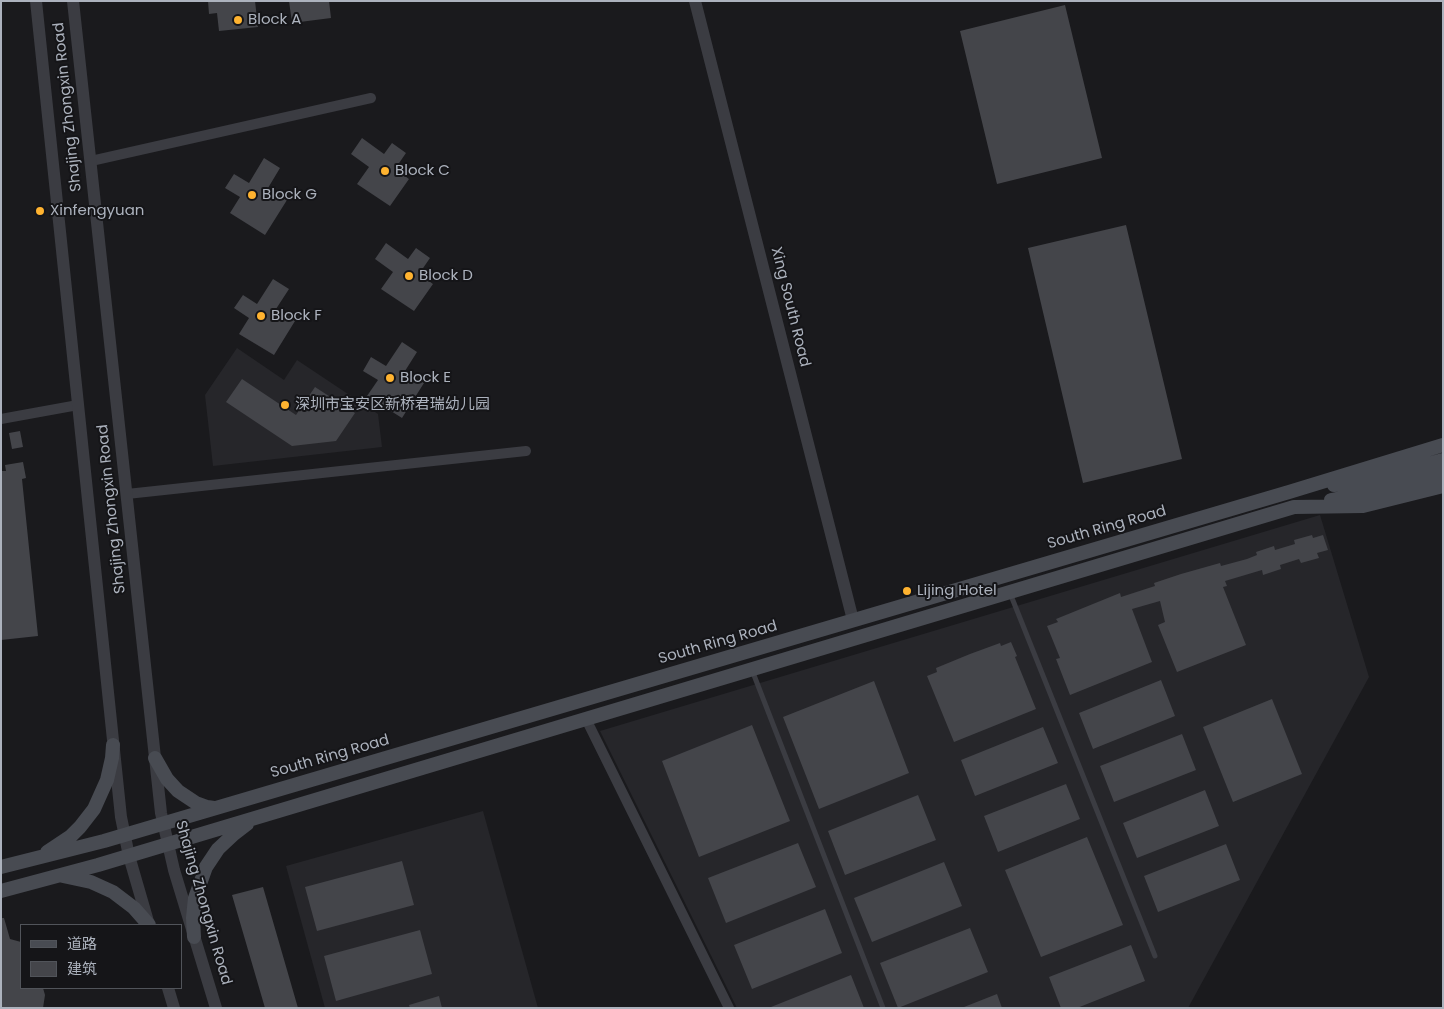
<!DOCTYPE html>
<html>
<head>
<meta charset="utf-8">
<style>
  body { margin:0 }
  #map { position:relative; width:1444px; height:1009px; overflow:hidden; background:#1a1a1d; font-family:Poppins,"Noto Sans SC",sans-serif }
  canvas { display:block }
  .frame { position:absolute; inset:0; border:2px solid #acb2bd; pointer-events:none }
  .legend { position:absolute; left:20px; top:924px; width:162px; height:65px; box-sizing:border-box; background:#151518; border:1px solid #51545a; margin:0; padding:6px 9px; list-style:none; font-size:15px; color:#acb2bd }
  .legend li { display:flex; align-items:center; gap:10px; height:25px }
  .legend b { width:25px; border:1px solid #51545a }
</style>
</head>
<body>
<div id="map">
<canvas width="1444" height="1009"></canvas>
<div class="frame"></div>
<ul class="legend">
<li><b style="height:6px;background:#484b52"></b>道路</li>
<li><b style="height:14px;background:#44454a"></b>建筑</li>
</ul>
</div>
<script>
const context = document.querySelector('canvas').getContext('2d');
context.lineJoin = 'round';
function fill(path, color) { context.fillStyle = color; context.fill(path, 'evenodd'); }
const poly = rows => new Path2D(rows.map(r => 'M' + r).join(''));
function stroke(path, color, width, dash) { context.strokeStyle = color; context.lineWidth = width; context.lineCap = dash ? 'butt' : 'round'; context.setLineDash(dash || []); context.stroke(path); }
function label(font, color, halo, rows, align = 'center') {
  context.font = font + ' Poppins,"Noto Sans SC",sans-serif'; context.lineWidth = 4; context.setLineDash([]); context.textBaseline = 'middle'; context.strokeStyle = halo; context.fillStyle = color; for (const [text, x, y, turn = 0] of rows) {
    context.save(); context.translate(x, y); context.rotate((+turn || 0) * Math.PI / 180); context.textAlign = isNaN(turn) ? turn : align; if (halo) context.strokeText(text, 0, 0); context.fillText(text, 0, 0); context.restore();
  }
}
fill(poly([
  [237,348,284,380,297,360,378,414,382,447,213,466,205,395],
  [1320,515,1369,677,1188,1008,737,1008,600,731],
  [483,811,538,1008,325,1008,286,866]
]), '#26262a');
fill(poly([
  [208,1,255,1,258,27,219,31,217,13,209,14],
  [289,1,329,1,331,18,292,23],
  [1065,5,1102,158,997,184,960,31],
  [362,138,384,154,392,143,406,153,395,169,409,179,390,206,357,184,369,167,351,154],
  [264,158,280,168,268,188,287,200,265,235,230,213,240,197,225,188,234,174,249,183],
  [1126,225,1182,459,1083,483,1028,248],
  [386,243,408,259,416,248,430,258,419,274,433,284,414,311,381,289,393,272,375,259],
  [273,279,289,289,276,309,295,321,274,355,239,334,249,318,234,308,243,295,257,304],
  [402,342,417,352,405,371,424,383,402,418,367,396,378,380,363,371,371,357,386,366],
  [242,379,296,415,315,387,355,413,336,441,292,446,226,402],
  [20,431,23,447,12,449,9,433],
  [23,462,26,478,22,479,38,636,1,640,1,471,6,471,5,465],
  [1312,535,1313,538,1323,535,1328,550,1317,553,1319,558,1301,563,1299,559,1280,565,1281,569,1263,575,1262,570,1225,581,1227,586,1223,587,1246,645,1177,672,1158,625,1165,622,1160,601,1132,609,1152,662,1070,695,1056,659,1060,658,1047,626,1058,622,1056,619,1120,593,1121,597,1155,586,1154,583,1181,574,1220,563,1221,566,1247,559,1257,555,1256,552,1274,546,1275,550,1295,544,1294,540],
  [1011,642,1017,656,1015,657,1036,709,954,742,927,676,937,672,936,668,970,654,1000,643,1001,646],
  [1161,680,1175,716,1093,749,1079,713],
  [874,681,909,773,819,809,783,717],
  [1272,699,1302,774,1233,802,1203,727],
  [752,725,790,821,699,857,662,761],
  [1043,727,1058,763,975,796,961,760],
  [1182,734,1196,770,1114,802,1100,766],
  [1066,784,1080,819,998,852,984,816],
  [1205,790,1219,826,1137,858,1123,823],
  [918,795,936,840,845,875,828,831],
  [1087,837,1123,925,1041,957,1005,870],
  [798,843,816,887,726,923,708,878],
  [1226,844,1240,880,1158,912,1144,876],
  [402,861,414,905,317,931,305,887],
  [944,862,962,906,872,942,854,898],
  [263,887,298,1008,265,1008,232,895],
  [825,909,842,953,752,989,734,945],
  [1,918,4,918,10,939,21,942,21,988,43,988,45,995,43,1008,1,1008],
  [970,928,988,972,898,1008,880,963],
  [420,930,432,974,336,1001,324,956],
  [1131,945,1145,981,1077,1008,1061,1008,1049,977],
  [851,975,864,1008,771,1008,771,1007],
  [997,994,1002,1008,965,1008,964,1007],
  [439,996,442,1008,410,1008,409,1005]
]), '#44454a');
stroke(poly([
  [1010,593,1155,956],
  [752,670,883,1008]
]), '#3b3c42', 5);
stroke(poly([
  [91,161,371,98],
  [1,419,78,405],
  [127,494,526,451],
  [586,719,729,1008]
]), '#3b3c42', 10);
stroke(poly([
  [36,1,121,817,129,856,149,925],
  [73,1,161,813,174,870,216,1008],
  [695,1,853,620],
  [168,988,174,1008]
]), '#3b3c42', 12);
stroke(poly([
  [1334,485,1373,479,1443,460],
  [1331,500,1397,487,1443,474],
  [155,758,167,779,178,791,196,803,207,807,214,808],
  [47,852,71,836,80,827,94,809,107,780,112,758,113,745],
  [1,867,104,841,1289,492,1443,445],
  [63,876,91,882,113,892,134,908,149,925],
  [1,891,98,865,1294,507,1363,506,1443,486],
  [194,937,193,918,195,898,206,867,218,849,234,834,247,824]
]), '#484b52', 14);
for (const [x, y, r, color] of [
  [238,20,5,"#ffb330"],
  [385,171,5,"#ffb330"],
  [252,195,5,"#ffb330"],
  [40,211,5,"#ffb330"],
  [409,276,5,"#ffb330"],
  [261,316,5,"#ffb330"],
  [390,378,5,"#ffb330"],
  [285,405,5,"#ffb330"],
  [907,591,5,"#ffb330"]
]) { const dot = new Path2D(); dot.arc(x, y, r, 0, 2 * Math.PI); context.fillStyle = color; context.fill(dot); stroke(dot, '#151518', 2); }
label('15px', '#acb2bd', '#151518', [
  ["Block A",248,20],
  ["Block C",395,171],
  ["Block G",262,195],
  ["Xinfengyuan",50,211],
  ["Block D",419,276],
  ["Block F",271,316],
  ["Block E",400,378],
  ["深圳市宝安区新桥君瑞幼儿园",295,405],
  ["Lijing Hotel",917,591]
], 'left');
label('15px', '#acb2bd', '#151518', [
  ["Shajing Zhongxin Road",68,107,-96],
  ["Xing South Road",790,307,76],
  ["Shajing Zhongxin Road",112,509,-96],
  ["South Ring Road",1107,528,-16],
  ["South Ring Road",718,643,-16],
  ["South Ring Road",330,757,-16],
  ["Shajing Zhongxin Road",203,903,74]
]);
</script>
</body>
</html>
